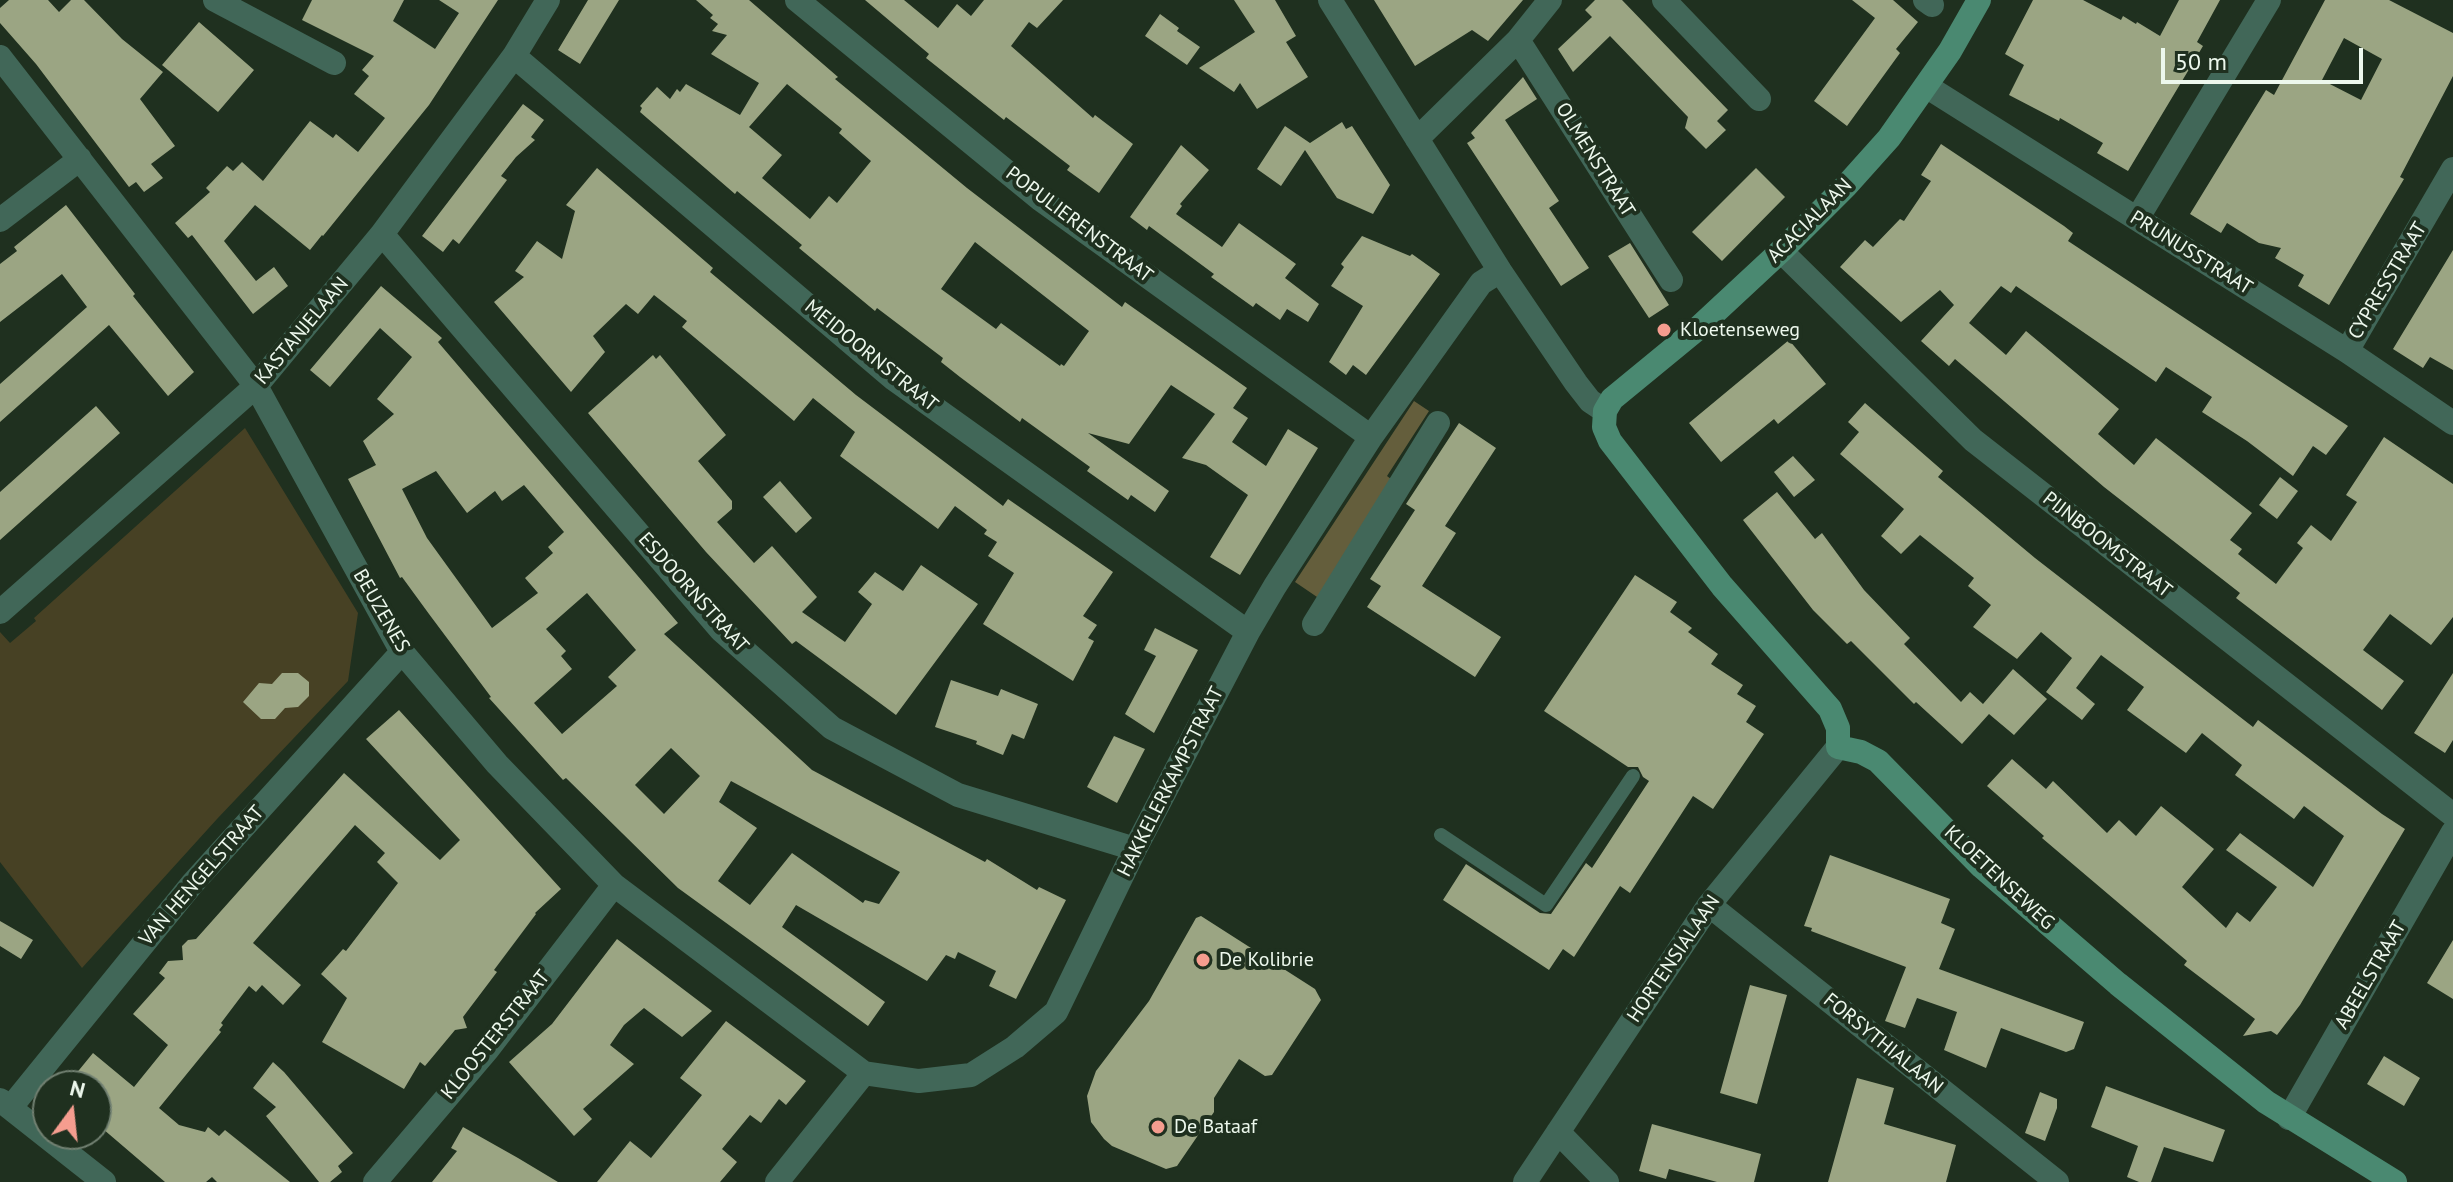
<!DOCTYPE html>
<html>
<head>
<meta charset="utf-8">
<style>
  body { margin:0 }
  #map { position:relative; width:2453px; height:1182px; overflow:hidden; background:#1f301f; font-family:"PT Sans",sans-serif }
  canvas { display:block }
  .north { position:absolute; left:32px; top:1070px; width:80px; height:80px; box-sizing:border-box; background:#1f301f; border:2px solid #718071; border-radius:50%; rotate:15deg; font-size:22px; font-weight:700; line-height:32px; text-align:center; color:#edf8ed }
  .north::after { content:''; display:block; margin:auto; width:28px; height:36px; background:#f59d8f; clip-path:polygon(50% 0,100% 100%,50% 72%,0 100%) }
  .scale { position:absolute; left:2161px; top:48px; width:202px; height:36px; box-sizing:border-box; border:4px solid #edf8ed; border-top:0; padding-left:10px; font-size:24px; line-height:28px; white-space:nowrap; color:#edf8ed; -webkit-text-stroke:6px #1f301f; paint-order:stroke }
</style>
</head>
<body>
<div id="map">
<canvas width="2453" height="1182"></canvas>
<div class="north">N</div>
<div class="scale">50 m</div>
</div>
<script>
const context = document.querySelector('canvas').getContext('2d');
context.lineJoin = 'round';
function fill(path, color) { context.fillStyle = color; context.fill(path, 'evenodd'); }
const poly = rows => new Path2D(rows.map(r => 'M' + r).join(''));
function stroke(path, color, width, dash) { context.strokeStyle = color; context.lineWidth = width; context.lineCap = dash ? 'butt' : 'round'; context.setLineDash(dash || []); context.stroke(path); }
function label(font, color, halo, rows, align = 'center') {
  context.font = font + ' "PT Sans",sans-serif'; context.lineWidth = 8; context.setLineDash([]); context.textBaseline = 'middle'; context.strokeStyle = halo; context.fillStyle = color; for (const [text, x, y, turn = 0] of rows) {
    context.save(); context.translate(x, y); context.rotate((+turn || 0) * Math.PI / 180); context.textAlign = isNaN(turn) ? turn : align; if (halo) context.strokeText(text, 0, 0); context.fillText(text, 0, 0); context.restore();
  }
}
fill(poly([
  [245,428,358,613,348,681,217,819,82,968,0,862,0,632,10,643,36,621,34,618]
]), '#474124');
fill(poly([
  [1414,401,1429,411,1387,476,1396,483,1320,599,1295,582]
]), '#645e3c');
fill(poly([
  [9,0,48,0,59,12,71,0,84,0,122,39,163,72,140,99,175,146,151,164,163,178,144,192,136,182,129,187,36,64,0,23,0,8],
  [312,0,404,0,393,21,435,49,459,13,439,0,498,0,429,105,323,236,322,235,310,250,255,205,224,241,256,281,274,267,288,286,253,314,192,235,188,238,175,223,210,192,206,188,227,166,233,171,242,162,263,181,310,121,333,138,336,134,358,152,385,118,354,94,369,76,362,70,374,56,302,20],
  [588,0,619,0,580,64,558,50],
  [696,0,749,0,838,77,835,79,967,188,1122,307,1125,302,1247,388,1233,408,1248,418,1232,442,1266,466,1288,429,1318,448,1240,575,1210,557,1248,495,1206,465,1182,458,1215,414,1171,385,1129,444,1088,433,1169,491,1155,512,1131,495,1128,500,1087,471,1090,467,1022,418,1020,422,960,377,941,362,943,358,877,308,875,311,799,248,802,245,737,191,735,194,640,112,642,108,640,106,657,87,670,99,677,89,680,92,686,84,740,115,759,83,711,54,727,35,712,31,718,24,710,18,713,15],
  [787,84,842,129,839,133,871,161,837,203,829,196,810,219,762,178,782,155,749,127],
  [975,242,1089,331,1064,366,1061,364,1060,366,1001,323,996,329,941,289],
  [865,0,904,0,938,28,957,4,971,16,984,0,1063,0,1037,28,1029,22,1011,46,1093,118,1095,115,1133,144,1099,193,1067,170,1070,166,1006,117,1004,120,926,58,929,54],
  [1234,0,1275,0,1296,36,1286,42,1308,77,1257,109,1240,83,1234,92,1199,68,1255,32],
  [1374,0,1523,0,1488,41,1472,30,1415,66],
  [1595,0,1622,0,1728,110,1717,121,1726,130,1706,149,1685,128,1688,117,1610,36,1573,72,1558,49,1592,17,1585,10],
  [1852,0,1893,0,1918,22,1896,49,1900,53,1847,126,1814,101,1875,18],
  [2033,0,2083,0,2121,20,2123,16,2136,24,2137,22,2160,36,2179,0,2220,0,2197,42,2203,46,2128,171,2097,153,2103,143,2060,118,2059,121,2009,95,2024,65,2005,54],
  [2325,0,2389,0,2453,33,2453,76,2400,177,2404,179,2329,305,2298,286,2304,275,2275,258,2281,248,2259,243,2227,223,2221,233,2190,214,2266,90,2274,95],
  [2344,38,2382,59,2361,100,2322,80],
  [1160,14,1179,28,1177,31,1200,47,1187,65,1145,36],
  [199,22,254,70,218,112,162,65],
  [1523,77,1537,99,1505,120,1559,201,1549,208,1589,268,1561,286,1467,143,1475,138,1471,133],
  [523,104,544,120,531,137,535,140,516,157,501,176,507,180,459,244,453,239,443,252,422,236],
  [1342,122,1346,129,1352,126,1390,185,1373,214,1337,198,1305,150,1281,186,1257,169,1285,126,1310,143],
  [1941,144,2064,226,2073,233,2068,241,2348,426,2326,455,2313,446,2293,476,2247,441,2202,412,2212,397,2166,367,2156,382,2016,286,2011,293,2001,286,1969,323,2006,355,2026,331,2119,409,2098,434,2134,465,2156,438,2252,513,2230,540,2242,549,2238,554,2276,584,2303,548,2297,543,2311,525,2331,541,2357,502,2346,495,2384,437,2453,484,2453,617,2431,645,2390,614,2363,650,2404,681,2382,710,2236,598,2240,593,2104,487,1955,359,1949,366,1921,341,1954,305,1940,290,1901,322,1840,267,1865,240,1873,247,1900,219,1904,221,1931,181,1921,175],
  [1181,145,1209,170,1180,204,1182,206,1176,214,1222,247,1239,223,1296,264,1285,278,1319,304,1308,322,1287,309,1280,320,1256,303,1253,307,1211,277,1214,274,1149,226,1147,230,1130,217],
  [597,168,713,268,710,272,856,395,1003,506,1008,499,1113,572,1083,616,1097,625,1088,638,1094,641,1073,681,983,624,1014,573,988,556,997,542,984,534,987,530,955,506,938,529,840,456,855,432,813,398,794,421,682,327,687,321,654,295,638,314,626,304,593,336,605,352,571,392,494,302,524,277,515,271,537,241,562,259,575,211,566,205],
  [1756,168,1785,197,1722,261,1692,232],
  [66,205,135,294,133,296,194,372,168,396,109,325,0,422,0,384,87,307,62,274,0,322,0,264,17,251,14,247],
  [1362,236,1410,256,1412,254,1440,274,1366,375,1353,365,1346,375,1329,362,1363,306,1331,286,1344,267,1341,264],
  [1630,243,1669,305,1649,318,1608,256],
  [2453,250,2453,370,2430,357,2423,368,2393,349],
  [381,286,442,338,438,342,678,623,664,634,812,770,985,862,987,859,1037,890,1039,887,1066,900,1016,999,989,986,996,971,958,952,955,959,946,955,927,981,796,905,782,927,885,1002,868,1026,678,888,566,778,563,780,489,698,491,697,429,614,402,577,400,578,348,479,376,465,363,441,394,414,377,399,412,357,380,328,330,387,310,370],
  [436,471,467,513,495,491,502,501,524,485,564,532,548,547,553,553,525,578,538,593,492,628,427,538,402,489],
  [587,593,636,650,608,677,617,686,562,734,534,703,572,669,561,656,566,651,546,629],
  [671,748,700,776,664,814,635,785],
  [731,781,900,872,879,904,865,900,863,903,792,853,750,905,718,881,757,828,719,802],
  [1789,340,1826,384,1778,424,1774,419,1721,462,1689,423],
  [653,355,656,359,660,355,726,435,698,461,732,501,732,509,717,522,754,563,772,546,817,597,802,612,845,642,872,604,858,592,875,572,903,591,921,565,978,604,896,715,796,641,792,644,706,552,588,413],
  [1865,403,1943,471,1938,477,2035,558,2253,727,2258,720,2382,814,2405,829,2300,1005,2277,1035,2271,1031,2243,1036,2255,1019,2184,965,2187,961,2062,855,2042,838,2044,836,1987,786,2012,759,2046,789,2053,781,2107,833,2119,820,2136,836,2161,806,2214,849,2182,887,2226,928,2237,912,2250,922,2277,887,2226,850,2240,833,2313,887,2344,836,2304,806,2294,819,2235,775,2242,765,2202,733,2186,753,2127,710,2144,687,2101,655,2076,688,2095,704,2082,720,2046,692,2072,658,2041,632,2017,659,1973,627,1991,605,1968,586,1974,578,1920,535,1901,554,1881,536,1904,509,1840,454,1859,432,1848,422],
  [96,406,120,433,0,540,0,492],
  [1459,423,1496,448,1445,526,1456,533,1422,586,1501,637,1475,677,1367,607,1381,586,1370,579,1415,510,1406,504],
  [1793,456,1815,480,1794,497,1774,472],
  [2280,477,2298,491,2277,519,2259,505],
  [780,481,812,518,796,533,763,497],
  [1777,492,1815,539,1822,533,1864,590,1910,638,1904,644,1961,702,1970,692,1983,704,2013,669,2047,699,2014,735,1989,714,1962,744,1916,702,1914,704,1851,641,1847,644,1813,610,1743,520],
  [1635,575,1677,602,1670,612,1692,628,1688,632,1718,654,1711,664,1743,685,1737,694,1756,706,1746,722,1764,734,1713,809,1693,796,1630,893,1620,886,1574,957,1563,949,1549,970,1443,900,1466,864,1540,913,1551,914,1586,863,1592,868,1649,781,1643,777,1638,767,1628,767,1544,711],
  [1155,628,1198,650,1154,733,1125,714,1156,656,1144,650],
  [282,673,298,673,309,682,309,696,298,707,285,708,275,719,261,719,243,702,259,683,272,684],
  [2453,673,2453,740,2445,753,2414,733],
  [951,680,998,696,1001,689,1038,704,1024,739,1012,734,1003,755,976,744,977,741,935,727],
  [399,710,561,889,535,913,536,914,494,970,497,972,463,1017,467,1028,455,1030,425,1066,420,1062,404,1089,322,1042,347,998,321,974,343,949,346,951,398,883,377,862,385,853,355,825,253,943,301,985,283,1005,262,985,256,992,249,986,221,1023,223,1025,219,1030,221,1032,159,1108,179,1125,205,1132,208,1127,219,1136,225,1130,290,1182,217,1182,212,1177,206,1182,165,1182,96,1123,96,1086,66,1086,93,1053,134,1087,168,1045,133,1014,165,978,159,973,168,961,183,960,182,946,188,940,196,939,344,773,440,860,460,840,366,739],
  [1114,736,1145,749,1117,803,1087,787],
  [1830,855,1950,899,1941,923,1955,929,1939,969,2084,1022,2074,1049,2066,1052,2001,1028,1986,1068,1944,1050,1957,1012,1917,998,1905,1028,1885,1021,1906,967,1811,931,1812,928,1804,926],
  [1201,916,1315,989,1321,1000,1272,1075,1265,1076,1239,1059,1214,1098,1214,1112,1177,1166,1166,1169,1112,1146,1104,1139,1091,1122,1087,1096,1096,1071,1149,1001,1196,918],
  [0,921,33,940,21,959,0,946],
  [617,939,712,1011,682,1037,644,1008,624,1025,610,1045,634,1064,583,1109,592,1119,574,1136,509,1062,552,1024],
  [2453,940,2453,999,2427,983],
  [1750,985,1787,995,1757,1104,1720,1093],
  [726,1021,806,1081,786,1105,779,1099,761,1123,750,1115,722,1149,737,1162,720,1182,597,1182,630,1141,651,1158,702,1095,680,1078],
  [2384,1056,2420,1078,2404,1106,2367,1084],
  [273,1062,284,1072,353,1153,338,1166,342,1172,330,1182,319,1182,266,1116,276,1107,253,1088],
  [1857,1078,1894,1088,1884,1124,1956,1145,1946,1182,1828,1182],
  [2106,1086,2225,1130,2213,1162,2164,1147,2151,1182,2139,1182,2127,1177,2138,1146,2091,1127],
  [2040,1092,2057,1099,2057,1108,2045,1141,2025,1133],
  [1652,1124,1761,1154,1754,1182,1717,1182,1669,1169,1666,1179,1639,1171],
  [463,1127,518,1158,558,1182,432,1182,457,1151,451,1148]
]), '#9ba583');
stroke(poly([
  [1441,835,1546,905,1633,776]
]), '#416758', 14);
stroke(poly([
  [215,0,334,63],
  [797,0,1040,199,1371,437],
  [1330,0,1500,271,1576,383,1590,401,1605,411],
  [1664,0,1759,99],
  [1925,0,1932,5],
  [1518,40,1671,280],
  [514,56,894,379,1248,632],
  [0,57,256,386,402,652,497,764,614,885,864,1073],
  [1926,86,2347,351,2453,423],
  [1417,139,1518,40,1550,0],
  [2137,219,2269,0],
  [0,220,80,159],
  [382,234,721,630,832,728,958,795,1135,849],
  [1781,251,1973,440,2453,815],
  [2347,351,2453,169],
  [0,612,256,386,382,234,514,56,548,0],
  [1314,624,1438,423],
  [1709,905,2057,1182],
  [0,1100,104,1182],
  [11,1107,192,884,402,652],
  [2289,1118,2453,832],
  [1558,1132,1607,1182],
  [375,1182,488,1049,614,885],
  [777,1182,864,1073,919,1081,971,1075,1015,1047,1056,1012,1135,849,1248,632,1275,586,1371,437,1481,283,1500,271],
  [1525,1182,1709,905,1838,747]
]), '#416758', 24);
stroke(poly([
  [1979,0,1950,51,1889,138,1846,186,1781,251,1696,330,1612,399,1605,411,1604,427,1610,441,1722,586,1830,709,1838,728,1838,747,1861,752,1878,761,1982,867,2118,984,2266,1102,2395,1182]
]), '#4a8971', 24);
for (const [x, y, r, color] of [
  [1664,330,8,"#f59d8f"],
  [1203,960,8,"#f59d8f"],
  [1158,1127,8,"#f59d8f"]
]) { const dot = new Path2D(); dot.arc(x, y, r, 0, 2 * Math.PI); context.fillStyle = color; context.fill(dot); stroke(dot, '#1f301f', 3); }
label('20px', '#edf8ed', '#1f301f', [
  ["OLMENSTRAAT",1595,160,58],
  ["ACACIALAAN",1810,221,-45],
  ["POPULIERENSTRAAT",1079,225,37],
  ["PRUNUSSTRAAT",2191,253,32],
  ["CYPRESSTRAAT",2388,281,-59],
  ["KASTANJELAAN",302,331,-50],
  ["MEIDOORNSTRAAT",871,356,39],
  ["PIJNBOOMSTRAAT",2107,545,38],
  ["ESDOORNSTRAAT",693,593,48],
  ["BEUZENES",381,611,60],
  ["HAKKELERKAMPSTRAAT",1171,782,-63],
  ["VAN HENGELSTRAAT",202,876,-49],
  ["KLOETENSEWEG",1999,878,43],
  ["HORTENSIALAAN",1674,959,-56],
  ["ABEELSTRAAT",2371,975,-60],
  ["KLOOSTERSTRAAT",496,1035,-51],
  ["FORSYTHIALAAN",1883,1044,39]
]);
label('20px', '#edf8ed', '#1f301f', [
  ["Kloetenseweg",1680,330],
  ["De Kolibrie",1219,960],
  ["De Bataaf",1174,1127]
], 'left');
</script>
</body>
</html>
